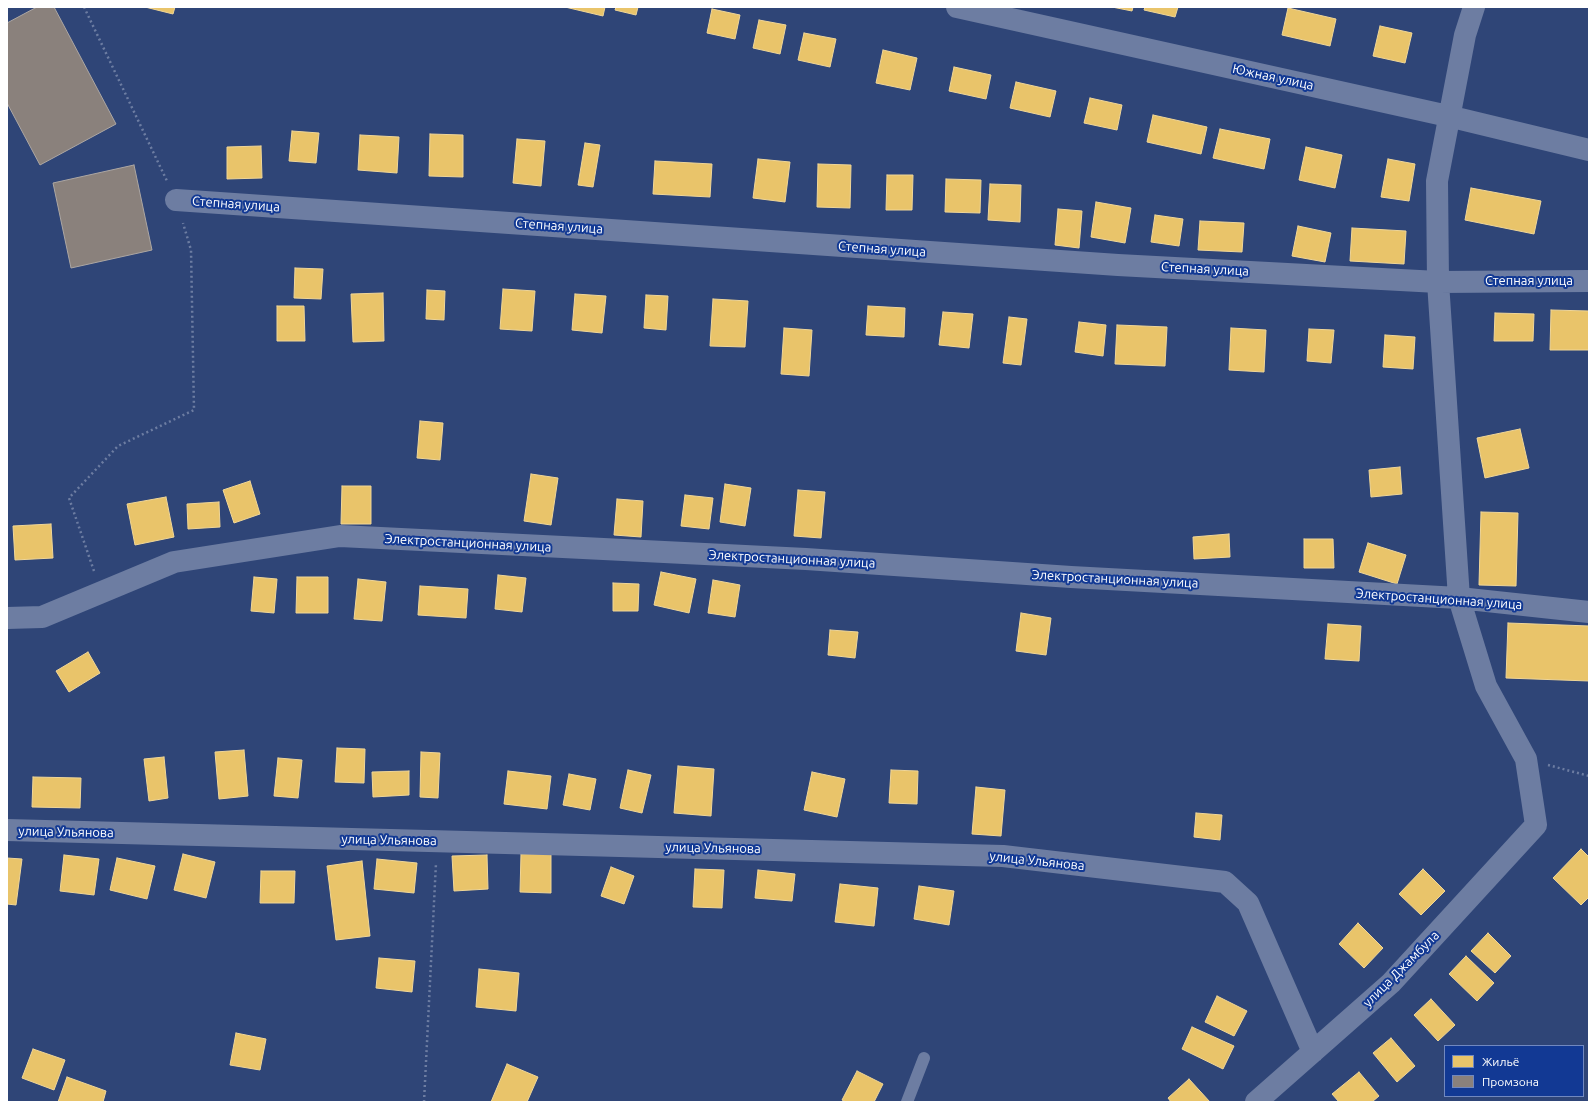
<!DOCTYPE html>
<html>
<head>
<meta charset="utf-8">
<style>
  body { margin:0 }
  #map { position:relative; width:1596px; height:1109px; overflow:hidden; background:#2f4577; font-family:Ubuntu,sans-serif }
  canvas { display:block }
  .frame { position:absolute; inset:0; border:8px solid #fff; pointer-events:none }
  .legend { position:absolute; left:1444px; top:1045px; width:140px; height:52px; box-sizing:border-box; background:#123994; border:1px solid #7188bf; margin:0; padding:5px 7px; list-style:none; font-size:12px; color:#fff }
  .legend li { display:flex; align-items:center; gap:8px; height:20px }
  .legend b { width:20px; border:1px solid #7188bf }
</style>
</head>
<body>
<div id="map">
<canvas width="1596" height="1109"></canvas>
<div class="frame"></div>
<ul class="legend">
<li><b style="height:11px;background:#e9c46a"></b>Жильё</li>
<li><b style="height:11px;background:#8a817c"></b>Промзона</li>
</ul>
</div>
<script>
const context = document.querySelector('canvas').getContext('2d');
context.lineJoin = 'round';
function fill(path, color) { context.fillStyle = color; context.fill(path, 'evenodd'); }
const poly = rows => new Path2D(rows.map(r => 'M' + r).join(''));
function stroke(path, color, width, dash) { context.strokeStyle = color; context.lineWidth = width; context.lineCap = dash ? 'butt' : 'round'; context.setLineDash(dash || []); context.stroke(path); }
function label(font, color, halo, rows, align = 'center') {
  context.font = font + ' Ubuntu,sans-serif'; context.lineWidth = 4; context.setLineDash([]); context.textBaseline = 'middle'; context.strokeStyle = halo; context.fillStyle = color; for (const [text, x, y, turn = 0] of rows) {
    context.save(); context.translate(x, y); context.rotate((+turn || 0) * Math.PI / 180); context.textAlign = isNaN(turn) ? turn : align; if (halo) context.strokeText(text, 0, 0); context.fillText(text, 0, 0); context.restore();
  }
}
const homes = poly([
  [145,7,175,7,173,14,145,7],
  [565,7,605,7,603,16,565,7],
  [616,7,638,7,636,15,615,10,616,7],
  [1112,7,1133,7,1132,11,1112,7],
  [1145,7,1178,7,1175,17,1144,10,1145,7],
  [1288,8,1336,19,1330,46,1282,35,1288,8],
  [712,9,740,15,735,39,707,33,712,9],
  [759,20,786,25,780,54,753,48,759,20],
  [1380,26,1412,33,1405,63,1373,56,1380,26],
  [804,33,836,39,830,67,798,60,804,33],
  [883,50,917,58,910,90,876,83,883,50],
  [954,67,991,75,986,99,949,91,954,67],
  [1016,82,1056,91,1050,117,1010,108,1016,82],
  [1090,98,1122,105,1117,130,1084,123,1090,98],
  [1153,115,1207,127,1201,154,1147,142,1153,115],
  [1220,129,1270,139,1264,169,1213,158,1220,129],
  [292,131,319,133,316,163,289,161,292,131],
  [430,134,463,135,463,177,429,176,430,134],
  [360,135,399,137,397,173,358,170,360,135],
  [517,139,545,141,541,186,513,183,517,139],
  [585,143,600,145,593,187,578,185,585,143],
  [261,146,262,178,227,179,227,147,261,146],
  [1306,147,1342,155,1335,188,1299,180,1306,147],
  [758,159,790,162,785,202,753,198,758,159],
  [1388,159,1415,164,1409,201,1381,197,1388,159],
  [655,161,712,164,710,197,653,194,655,161],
  [818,164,851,165,850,208,817,207,818,164],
  [887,175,913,175,912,210,886,210,887,175],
  [946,179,981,180,980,213,945,212,946,179],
  [990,184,1021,185,1020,222,988,220,990,184],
  [1471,188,1541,201,1534,234,1465,220,1471,188],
  [1096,202,1131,208,1125,243,1091,237,1096,202],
  [1058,209,1082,211,1079,248,1055,245,1058,209],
  [1155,215,1183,219,1179,246,1151,242,1155,215],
  [1200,221,1244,223,1242,252,1198,250,1200,221],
  [1298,226,1331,233,1325,262,1292,256,1298,226],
  [1352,228,1406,231,1404,264,1350,261,1352,228],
  [295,268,323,269,321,299,294,298,295,268],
  [503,289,535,291,532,331,500,329,503,289],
  [427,290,445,291,444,320,426,319,427,290],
  [383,293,384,341,353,342,351,294,383,293],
  [575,294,606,296,602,333,572,330,575,294],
  [646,295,668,296,666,330,644,328,646,295],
  [713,299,748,301,745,347,710,346,713,299],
  [277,306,304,306,305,341,277,341,277,306],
  [868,306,905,308,904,337,866,335,868,306],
  [1551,310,1589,311,1589,350,1550,350,1551,310],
  [943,312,973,314,969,348,939,345,943,312],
  [1495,313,1534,314,1533,341,1494,341,1495,313],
  [1009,317,1027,319,1021,365,1003,363,1009,317],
  [1079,322,1106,325,1103,356,1075,352,1079,322],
  [1117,325,1167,327,1165,366,1115,364,1117,325],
  [784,328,812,330,809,376,781,374,784,328],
  [1231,328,1266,330,1264,372,1229,370,1231,328],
  [1309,329,1334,330,1331,363,1307,361,1309,329],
  [1385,335,1415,337,1413,369,1383,367,1385,335],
  [420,421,443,423,440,460,417,458,420,421],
  [1520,429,1529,468,1485,478,1477,438,1520,429],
  [1400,467,1402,494,1371,497,1369,470,1400,467],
  [531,474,558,478,551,525,524,521,531,474],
  [250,481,260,514,234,523,223,490,250,481],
  [725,484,751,488,745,526,720,522,725,484],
  [342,486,371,486,371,524,341,524,342,486],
  [798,490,825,492,821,538,794,536,798,490],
  [685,495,713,498,709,529,681,526,685,495],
  [166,497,174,537,135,545,127,504,166,497],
  [617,499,643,501,641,537,614,535,617,499],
  [219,502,220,527,188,529,187,504,219,502],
  [1481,512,1518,513,1516,586,1479,585,1481,512],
  [51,524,53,558,15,560,13,526,51,524],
  [1229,534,1230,557,1194,559,1193,537,1229,534],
  [1304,539,1333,539,1334,568,1304,568,1304,539],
  [1368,543,1406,555,1397,584,1359,572,1368,543],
  [661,572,696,579,689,613,654,605,661,572],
  [498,575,526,578,522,612,495,609,498,575],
  [254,577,277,579,274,613,251,611,254,577],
  [297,577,328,577,328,613,296,613,297,577],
  [358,579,386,582,382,621,354,619,358,579],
  [713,580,740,585,735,617,708,613,713,580],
  [613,583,639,584,638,611,613,611,613,583],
  [420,586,468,589,466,618,418,615,420,586],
  [1021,613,1051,618,1046,655,1016,651,1021,613],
  [1508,623,1589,626,1589,681,1506,678,1508,623],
  [1328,624,1361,626,1359,661,1325,659,1328,624],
  [830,630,858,632,855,658,828,655,830,630],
  [88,652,100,673,69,692,56,671,88,652],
  [337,748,365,749,364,783,335,782,337,748],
  [244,750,248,796,219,799,215,752,244,750],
  [421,752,440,753,438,798,420,797,421,752],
  [164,757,168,798,149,801,144,759,164,757],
  [278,758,302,760,298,798,274,796,278,758],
  [678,766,714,769,711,816,674,813,678,766],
  [628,770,651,775,642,813,620,808,628,770],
  [891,770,918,771,917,804,889,803,891,770],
  [409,771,409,795,373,797,372,772,409,771],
  [508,771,551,776,547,809,504,804,508,771],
  [812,772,845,779,837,817,804,810,812,772],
  [569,774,596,779,590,810,563,805,569,774],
  [33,777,81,778,80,808,32,807,33,777],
  [976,787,1005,790,1001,836,972,834,976,787],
  [1196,813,1222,815,1220,840,1194,837,1196,813],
  [1581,849,1589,857,1589,897,1581,905,1553,878,1581,849],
  [183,854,215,862,206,898,174,890,183,854],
  [521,854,551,854,551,893,520,892,521,854],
  [64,855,99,859,94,895,60,891,64,855],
  [487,855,488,889,454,891,452,856,487,855],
  [7,858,22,859,16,905,7,904,7,858],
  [117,858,155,866,147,899,110,890,117,858],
  [377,859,417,863,414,893,374,889,377,859],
  [362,861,370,936,336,940,327,866,362,861],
  [611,867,634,876,624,904,601,896,611,867],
  [695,869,724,870,722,908,693,907,695,869],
  [1423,869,1445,891,1421,915,1399,894,1423,869],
  [758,870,795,874,792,901,755,898,758,870],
  [261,871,295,871,294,903,260,903,261,871],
  [840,884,878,888,874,926,835,922,840,884],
  [919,886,954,891,949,925,914,919,919,886],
  [1358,923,1383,948,1364,968,1339,944,1358,923],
  [1488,933,1511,956,1495,973,1471,951,1488,933],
  [1466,956,1494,983,1477,1001,1449,974,1466,956],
  [379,958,415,961,412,992,376,988,379,958],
  [479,969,519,973,516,1011,476,1007,479,969],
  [1217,996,1247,1011,1234,1036,1205,1022,1217,996],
  [1431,999,1455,1025,1438,1041,1414,1015,1431,999],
  [1192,1027,1234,1046,1223,1069,1182,1049,1192,1027],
  [236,1033,266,1039,260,1070,230,1065,236,1033],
  [1391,1038,1415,1066,1397,1082,1373,1053,1391,1038],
  [33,1049,65,1060,54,1090,22,1078,33,1049],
  [507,1064,538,1077,527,1102,491,1102,507,1064],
  [857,1071,883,1084,874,1102,846,1102,842,1100,857,1071],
  [1359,1072,1379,1096,1372,1102,1339,1102,1332,1094,1359,1072],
  [67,1077,106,1091,103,1102,58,1102,67,1077],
  [1189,1079,1210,1102,1171,1102,1168,1098,1189,1079]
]);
fill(homes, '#e9c46a');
stroke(homes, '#f0d697', 1);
const industry = poly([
  [37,7,54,7,116,124,40,165,7,103,7,23,37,7],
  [134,165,152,250,71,268,53,183,134,165]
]);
fill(industry, '#8a817c');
stroke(industry, '#ada7a3', 1);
stroke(poly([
  [84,7,167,181],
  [94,571,69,498,118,446,194,410,191,250,183,223],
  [1548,765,1589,776],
  [424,1102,436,863]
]), '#6d7da2', 2.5, [2, 3]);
stroke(poly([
  [907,1102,924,1058]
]), '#6d7da2', 12);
stroke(poly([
  [957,7,1448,116,1589,150],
  [176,200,1118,265,1438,282,1589,281],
  [7,618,42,617,174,562,340,536,806,559,1071,577,1459,598,1589,612],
  [7,830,1003,856,1225,882,1248,903,1313,1052],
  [1256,1102,1391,983,1536,825,1526,759,1486,686,1459,598,1438,282,1437,181,1465,35,1474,7]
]), '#6d7da2', 22);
label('13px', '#fff', '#123994', [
  ["Южная улица",1273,77,12],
  ["Степная улица",236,204,4],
  ["Степная улица",559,226,4],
  ["Степная улица",882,249,4],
  ["Степная улица",1205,269,3],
  ["Степная улица",1529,281],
  ["Электростанционная улица",468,543,3],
  ["Электростанционная улица",792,559,3],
  ["Электростанционная улица",1115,579,3],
  ["Электростанционная улица",1439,599,4],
  ["улица Ульянова",66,832,1],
  ["улица Ульянова",389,840,1],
  ["улица Ульянова",713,848,1],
  ["улица Ульянова",1037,861,6],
  ["улица Джамбула",1401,969,-45]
]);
</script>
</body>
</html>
